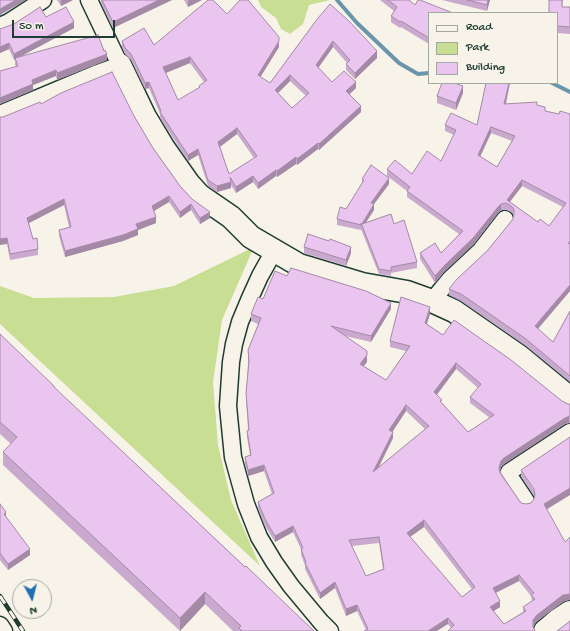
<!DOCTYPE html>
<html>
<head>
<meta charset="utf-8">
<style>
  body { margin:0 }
  #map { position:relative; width:570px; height:631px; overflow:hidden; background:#f7f3e8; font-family:"Gochi Hand",sans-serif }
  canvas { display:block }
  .legend { position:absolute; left:428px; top:12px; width:130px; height:72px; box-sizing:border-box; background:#f7f3e8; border:1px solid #a1aaa0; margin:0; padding:5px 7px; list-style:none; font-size:12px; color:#1f3d34 }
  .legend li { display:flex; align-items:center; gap:8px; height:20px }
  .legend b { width:20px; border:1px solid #a1aaa0 }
  .north { position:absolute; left:12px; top:579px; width:40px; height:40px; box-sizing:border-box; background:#f7f3e8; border:1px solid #a1aaa0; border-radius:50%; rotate:173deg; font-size:11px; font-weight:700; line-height:16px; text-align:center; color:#1f3d34 }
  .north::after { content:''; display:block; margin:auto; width:14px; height:18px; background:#1f6fb2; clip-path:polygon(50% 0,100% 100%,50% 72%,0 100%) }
  .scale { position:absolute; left:12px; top:20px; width:103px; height:18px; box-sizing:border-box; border:2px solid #1f3d34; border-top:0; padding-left:5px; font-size:12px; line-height:14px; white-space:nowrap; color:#1f3d34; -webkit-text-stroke:3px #f7f3e8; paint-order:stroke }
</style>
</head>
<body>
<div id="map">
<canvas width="570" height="631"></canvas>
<ul class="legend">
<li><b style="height:5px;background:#f7f3e8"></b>Road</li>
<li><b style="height:11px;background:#c8de93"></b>Park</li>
<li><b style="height:11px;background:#eac5ef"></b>Building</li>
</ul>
<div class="north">N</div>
<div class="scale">50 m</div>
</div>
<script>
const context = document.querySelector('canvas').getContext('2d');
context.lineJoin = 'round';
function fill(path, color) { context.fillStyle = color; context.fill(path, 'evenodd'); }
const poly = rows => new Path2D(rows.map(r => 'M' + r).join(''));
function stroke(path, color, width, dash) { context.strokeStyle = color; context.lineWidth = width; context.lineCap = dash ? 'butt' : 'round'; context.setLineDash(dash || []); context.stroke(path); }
fill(poly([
  [258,0,330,0,309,5,303,24,290,34,281,29,276,18,261,7],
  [254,247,222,320,213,382,218,445,231,500,260,566,0,324,0,286,34,298,114,297,174,286]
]), '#c8de93');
stroke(poly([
  [337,0,357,23,399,63,418,74,429,73],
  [552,83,570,92]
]), '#6a96ab', 4);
const street = poly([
  [0,26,9,22,43,0],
  [0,114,95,74,120,65,89,0],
  [274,251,260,276,250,298,240,322,234,344,231,362,228,406,233,457,246,504,259,537,274,562,291,586,321,622,330,631],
  [432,301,450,279,481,250,505,219],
  [526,501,508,474,509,472,570,432],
  [0,625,4,631]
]);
const secondary = poly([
  [120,65,145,117,163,147,189,184,199,195,231,217,251,237,299,265,362,284,407,292,432,301,454,311,519,356,570,398],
  [545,631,558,620,570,612]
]);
stroke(street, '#1f3d34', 19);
stroke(secondary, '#1f3d34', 25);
stroke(street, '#f7f3e8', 16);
stroke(secondary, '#f7f3e8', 22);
const rail = poly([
  [0,596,23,631]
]);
stroke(rail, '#1f3d34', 4.5);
stroke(rail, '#f7f3e8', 3, [9]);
fill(poly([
  [57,0,73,0,61,6],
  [101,0,172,0,113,28,101,3],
  [184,0,202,0,188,7],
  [380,0,409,0,415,5,429,13,429,44,401,27,400,28,391,22,391,16,394,11],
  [442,0,490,0,487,11],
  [549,0,563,0,562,7,570,7,570,34,557,33,557,35,557,13],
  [227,14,279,47,260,77,270,83,318,18,377,58,355,79,346,70,346,64,347,63,333,47,318,68,332,82,356,88,350,94,361,112,319,150,318,149,297,165,296,164,277,177,276,176,258,189,253,182,236,193,231,185,231,188,217,192,208,186,198,155,188,161,160,118,160,114,149,88,145,89,131,60,125,54,122,47,122,41,154,45],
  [190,63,204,82,199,86,199,88,178,100,166,73],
  [290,81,306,96,292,108,278,93],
  [237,134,254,158,229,174,220,147],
  [46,17,74,28,21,56,107,60,57,80,56,76,33,85,33,90,0,104,0,71,16,67,15,64,15,59,14,60,9,49,0,53,0,29],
  [486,83,510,83,506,104,537,105,545,111,559,114,570,114,570,291,538,329,553,342,570,311,570,382,526,346,461,301,449,295,449,289,488,250,513,219,514,215,511,212,506,210,501,210,498,213,474,244,444,272,435,283,420,259,420,253,441,253,459,234,407,197,407,191,387,176,387,169,412,174,441,161,454,135,445,131,445,125,477,125],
  [491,133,512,141,497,167,480,157],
  [522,186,563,207,549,226,538,222,510,202],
  [463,93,456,110,437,103,437,96],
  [41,104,134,116,153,148,180,186,210,218,200,224,191,210,180,218,169,202,154,211,156,223,138,230,138,235,123,241,65,257,59,236,59,230,69,227,64,205,29,223,33,239,38,249,38,255,10,260,7,244,3,117],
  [362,179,389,184,374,204,374,210,366,222,394,224,417,262,417,268,391,273,391,276,379,274,361,229,361,230,337,225,337,219,346,209,362,184],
  [329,241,351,253,346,266,304,253,304,247],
  [287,276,391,309,371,342,345,336,367,362,363,366,386,380,406,351,390,347,390,341,430,314,427,324,443,335,562,401,568,404,570,404,570,423,565,424,504,464,501,467,500,471,521,503,526,504,531,503,534,499,535,498,534,496,521,476,521,470,546,509,563,602,537,621,533,626,451,628,448,624,366,630,357,611,346,616,335,588,320,599,305,569,305,565,301,555,301,549,293,532,275,542,265,526,258,508,258,502,272,494,264,471,248,476,245,463,245,457,250,455,247,437,247,431,248,430,246,399,248,364,248,350,258,324,251,321,251,314,263,299],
  [456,369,478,388,470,397,470,403,490,418,468,432,442,403,437,395],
  [406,411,425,429,379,467,393,438,392,432],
  [424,527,472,589,462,597,410,537],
  [379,543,383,569,366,576,352,546],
  [519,581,531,596,532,601,523,607,523,612,504,624,494,611,500,607,496,593],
  [0,334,54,388,314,631,233,631,205,604,180,631,3,465,3,452,11,444,0,434],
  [0,504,6,518,30,555,8,570,0,560]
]), '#c9a9ce');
fill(poly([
  [16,0,26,0,0,15,0,9],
  [61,0,73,0,61,6],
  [159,0,172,0,113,28,113,22],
  [189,0,202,0,188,7,188,1],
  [488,0,490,0,487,11,487,5],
  [74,22,74,28,16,59,15,58,15,59,14,60,14,54],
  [279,41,279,47,258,81,258,75],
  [333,41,333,47,316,71,316,65],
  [9,43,9,49,0,53,0,47],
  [377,51,377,58,355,79,355,73],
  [107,54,107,60,57,80,57,73],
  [190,57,190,63,163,74,163,67],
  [56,70,56,76,33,85,33,90,0,104,0,98,32,80],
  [290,75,290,81,275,96,275,90],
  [149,82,149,88,145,89,145,83],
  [356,82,356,88,346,97,346,91],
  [509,83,510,83,504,110,504,104],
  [463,86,463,93,456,110,456,103],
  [361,106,361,112,319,150,319,144],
  [491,127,491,133,478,161,478,155],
  [237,128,237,134,218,148,218,142],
  [318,143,318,149,297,165,297,159],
  [198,149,198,155,188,161,188,155],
  [296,157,296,164,277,177,277,171],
  [276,170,276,176,258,189,258,183],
  [253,176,253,182,236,193,236,187],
  [389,178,389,184,374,204,374,210,363,227,362,224,371,203],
  [522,180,522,186,508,204,507,200],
  [231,182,231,188,217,192,217,186],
  [169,196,169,202,152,212,152,206],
  [64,199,64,205,27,224,27,218],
  [191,204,191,210,180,218,180,212],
  [501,204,501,210,498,213,474,244,444,272,435,283,435,276,444,266,498,207],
  [210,212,210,218,200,224,200,218],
  [156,217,156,223,138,230,138,235,123,241,65,257,65,251],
  [7,238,7,244,0,245,0,239],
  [351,247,351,253,346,266,346,260],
  [570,285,570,291,535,332,535,326],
  [391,303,391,309,371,342,371,336],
  [430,307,430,314,425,329,425,323],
  [367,355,367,362,360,371,360,364],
  [456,363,456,369,434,398,434,392],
  [406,405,406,411,389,437,389,430],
  [569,416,569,423,565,424,504,464,501,467,499,474,499,468,501,461,504,458,565,418],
  [393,432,393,438,373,478,373,472],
  [264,465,264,471,248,476,248,470],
  [570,488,570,495,544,511,544,504],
  [6,512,6,519,4,514],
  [424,520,424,527,407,539,407,533],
  [293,526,293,532,275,542,275,536],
  [30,549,30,555,8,570,8,564],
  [519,575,519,581,493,594,493,588],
  [335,582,335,588,320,599,320,593],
  [205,592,205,604,180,631,180,618],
  [570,594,570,600,563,602,537,621,533,626,533,631,533,620,537,615,563,595],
  [500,601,500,607,490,613,490,607],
  [357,605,357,611,346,616,346,609],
  [448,618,448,624,437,631,428,631]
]), '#a48aa7');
const building = poly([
  [0,0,16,0,0,9,0,0],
  [102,0,159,0,113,22,102,0],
  [208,0,213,0,227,14,240,0,248,0,279,37,279,41,258,75,270,83,318,18,330,4,349,21,377,51,355,73,346,64,350,60,333,41,316,65,332,82,344,71,356,82,346,91,361,106,319,144,318,143,297,159,296,157,277,171,276,170,258,183,253,176,236,187,230,177,231,182,217,186,208,180,198,149,188,155,160,112,161,111,149,82,145,83,131,54,125,48,122,41,144,28,154,45,208,0],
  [190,57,207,80,199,86,200,87,178,100,163,67,190,57],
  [290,75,309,93,292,108,275,90,290,75],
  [237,128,257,156,229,174,218,142,237,128],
  [388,0,409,0,415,5,418,0,420,0,453,13,429,13,429,38,401,21,400,22,391,16,397,7,388,0],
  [467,0,488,0,487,5,467,0],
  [549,0,562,0,562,7,570,7,570,27,557,26,557,28,557,13,549,13,549,0],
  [40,7,46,17,66,7,74,22,14,54,9,43,0,47,0,29,14,24,40,7],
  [98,35,104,51,105,50,107,54,57,73,56,70,32,80,33,84,0,98,0,71,18,66,15,58,98,35],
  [112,72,134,116,153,148,180,186,192,199,210,212,200,218,191,204,180,212,169,196,152,206,156,217,136,224,138,229,123,235,65,251,59,230,71,227,64,199,27,218,33,239,37,238,38,249,10,254,7,238,0,239,0,117,3,117,40,102,41,104,61,93,112,72],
  [442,83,454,83,463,86,456,103,437,96,442,83],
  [486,83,509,83,504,104,537,102,537,105,545,107,545,111,559,114,560,111,570,114,570,241,568,243,570,244,570,285,535,326,553,342,570,311,570,376,526,339,461,294,449,289,457,279,488,250,513,219,514,214,514,209,511,206,506,203,501,204,498,207,474,237,444,266,435,276,420,253,435,243,441,253,463,231,407,191,410,187,387,169,395,160,412,174,427,151,441,161,456,130,445,125,451,113,477,125,486,83],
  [491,127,515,136,497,167,478,155,491,127],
  [522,180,566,203,549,226,540,219,538,222,507,200,522,180],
  [371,165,389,178,371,203,374,204,362,224,391,214,394,224,404,220,417,262,391,267,391,271,379,269,361,223,361,225,337,219,340,207,346,209,364,180,362,179,371,165],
  [308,234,329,241,330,239,351,247,346,260,304,247,308,234],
  [291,268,366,291,391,303,371,336,331,326,367,351,367,355,360,364,386,380,410,346,390,341,401,297,430,307,425,323,443,335,454,320,511,360,562,401,568,404,570,404,570,416,565,418,504,458,501,461,499,468,500,473,521,503,526,504,531,503,534,499,535,495,534,489,521,470,570,437,570,488,544,504,565,542,570,537,570,594,563,595,537,615,533,620,533,627,535,631,448,631,454,625,448,618,428,631,364,631,368,629,357,605,346,609,335,582,320,593,305,563,306,562,301,549,303,548,293,526,275,536,265,519,258,502,274,493,264,465,248,470,245,457,251,455,247,431,249,430,246,393,249,361,248,350,261,318,251,314,258,297,263,299,275,271,287,276,291,268],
  [456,363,481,384,470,397,494,415,468,432,440,401,442,400,434,392,456,363],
  [406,405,429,426,373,472,393,432,389,430,406,405],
  [424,520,475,587,462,597,407,533,424,520],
  [379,537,384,569,366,576,349,540,379,537],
  [519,575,534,593,531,595,535,599,523,607,526,611,504,624,490,607,500,601,493,588,519,575],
  [0,334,54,386,54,387,245,567,246,566,314,631,242,631,239,628,241,626,205,592,180,618,3,452,17,437,0,422,0,334],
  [0,504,6,512,4,514,30,549,8,564,0,553,0,504],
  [570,621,570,631,557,631,570,621]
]);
fill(building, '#eac5ef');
stroke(building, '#a48aa7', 1);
</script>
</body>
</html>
